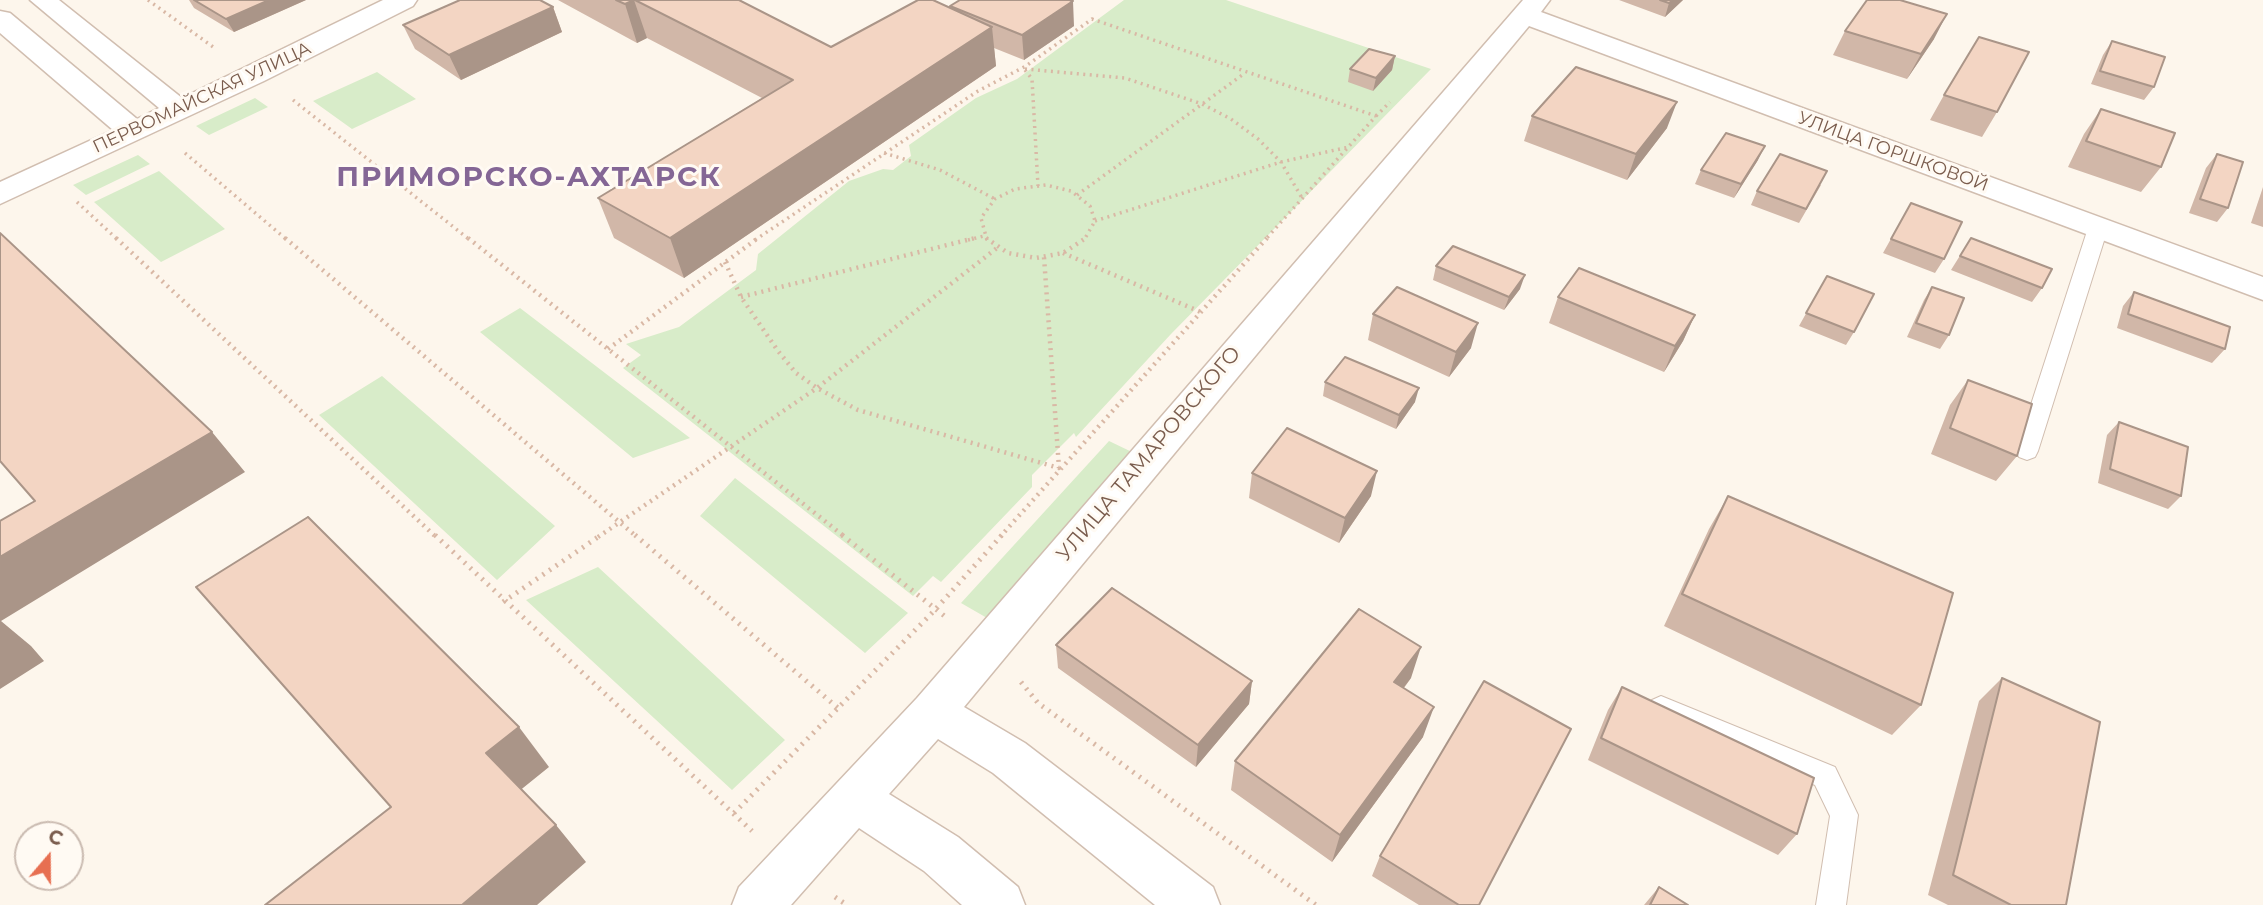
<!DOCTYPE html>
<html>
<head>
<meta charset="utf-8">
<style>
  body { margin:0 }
  #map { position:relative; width:2263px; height:905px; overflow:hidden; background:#fdf6ec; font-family:Montserrat,sans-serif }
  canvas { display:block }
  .north { position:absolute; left:14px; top:821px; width:70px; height:70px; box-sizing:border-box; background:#fffaf3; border:2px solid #cabbb1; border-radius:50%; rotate:20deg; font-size:19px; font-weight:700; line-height:28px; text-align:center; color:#7a5c4d }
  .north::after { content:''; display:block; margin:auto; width:24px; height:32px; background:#e76f51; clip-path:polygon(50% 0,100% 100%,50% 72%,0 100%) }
</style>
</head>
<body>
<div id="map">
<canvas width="2263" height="905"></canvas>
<div class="north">С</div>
</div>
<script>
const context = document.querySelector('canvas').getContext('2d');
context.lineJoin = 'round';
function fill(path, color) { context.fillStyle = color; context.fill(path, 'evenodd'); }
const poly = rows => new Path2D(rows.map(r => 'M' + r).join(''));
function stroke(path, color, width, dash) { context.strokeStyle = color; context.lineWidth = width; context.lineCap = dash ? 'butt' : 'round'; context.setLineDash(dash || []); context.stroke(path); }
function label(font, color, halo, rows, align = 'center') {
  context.font = font + ' Montserrat,sans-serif'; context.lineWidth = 6; context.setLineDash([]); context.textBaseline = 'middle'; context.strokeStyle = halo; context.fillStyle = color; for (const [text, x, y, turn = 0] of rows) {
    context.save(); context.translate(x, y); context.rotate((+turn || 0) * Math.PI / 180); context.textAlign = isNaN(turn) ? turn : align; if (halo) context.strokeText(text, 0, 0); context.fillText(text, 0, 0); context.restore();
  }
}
fill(poly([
  [1124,0,1226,0,1431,69,1171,334,1076,437,1074,433,1032,475,1032,487,941,582,933,576,913,596,623,368,641,355,626,344,679,327,756,270,758,254,849,181,883,169,893,170,911,156,909,145,976,98,1017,79],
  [377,72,416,99,352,129,313,101],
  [255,98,268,107,209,135,196,126],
  [138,155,150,164,86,195,73,185],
  [159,171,225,229,161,262,94,202],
  [520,308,690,438,633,458,480,332],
  [382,376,555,526,497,580,319,415],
  [1109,441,1134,453,987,618,961,603],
  [735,478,908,613,865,653,700,516],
  [598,567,785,740,732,790,526,600]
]), '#d8ecc9');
const lane = poly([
  [2098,222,2108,228,2038,451,2035,457,2027,460,2019,457,2016,451,2088,228,2098,222],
  [1661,696,1835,767,1858,815,1846,905,1816,905,1830,816,1815,785,1652,716,1648,708,1652,700,1661,696]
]);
const street = poly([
  [30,0,59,0,182,98,383,0,417,0,413,6,264,81,0,204,0,182,113,130,0,33,0,11,10,13,137,119,159,108,30,0],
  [1523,0,1550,0,1541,12,2263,277,2263,300,1529,26,964,707,1025,743,1213,887,1220,905,1155,905,993,773,938,739,889,794,958,837,1018,887,1025,905,962,905,924,871,859,828,791,905,732,905,739,887,917,698,1523,0]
]);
stroke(lane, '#d1beb0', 2);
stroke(street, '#d1beb0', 3);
stroke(poly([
  [148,0,216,49],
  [1025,69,1125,78,1202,104,1231,119,1258,139,1281,162,1302,198],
  [1025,70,1032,79,1038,186],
  [293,100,470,240],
  [1376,116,1390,102],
  [185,153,287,240],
  [884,153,940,170,995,199],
  [1077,195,1245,73],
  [77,202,118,240],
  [1095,221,1281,162,1349,147],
  [755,240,978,91,1026,66,1092,19,1376,116,1265,240],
  [968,240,984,236],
  [987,240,981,218,995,199,1015,189,1046,185,1071,191,1090,206,1095,221,1084,240]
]), '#d9b8a5', 3.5, [2, 4.5]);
stroke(poly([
  [116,238,436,537],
  [285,238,637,537],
  [468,238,845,537],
  [986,238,1008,253,1036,258,1063,253,1086,238],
  [1063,253,1203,313],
  [725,262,741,297,778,351,796,373,817,388,858,410,1059,468,1044,257],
  [741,297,975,238],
  [608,349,758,238],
  [598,537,817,388,997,248],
  [1000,537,1267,238]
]), '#d9b8a5', 4.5, [2, 5]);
stroke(poly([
  [435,535,752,831],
  [635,535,838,708],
  [842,535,947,618],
  [503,602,601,535],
  [1021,682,1038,703,1316,905],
  [734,813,934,611,1002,535],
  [835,897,847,905]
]), '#d9b8a5', 5, [2, 6]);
fill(lane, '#fff');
fill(street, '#fff');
fill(poly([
  [189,0,306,0,234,32,194,8],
  [558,0,741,0,740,0,831,47,951,8,950,6,1074,26,1024,60,994,48,996,66,684,278,614,238,598,198,762,98,647,38,637,43],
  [1619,0,1683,0,1665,17],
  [553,7,562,32,461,80,415,49,403,25],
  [1845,31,1934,39,1907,79,1833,55],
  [2112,41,2154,87,2144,100,2091,84,2103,55],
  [1395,56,1392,70,1373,91,1348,82,1350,69],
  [1944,95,1997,112,1982,137,1930,120],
  [2101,109,2161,167,2141,192,2068,167,2084,134],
  [1532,116,1667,128,1627,180,1524,141],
  [2217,154,2228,208,2217,222,2189,213,2206,168],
  [1758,160,1734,198,1695,184,1701,170],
  [1821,185,1799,223,1751,205,1757,191],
  [2263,187,2263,227,2251,223],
  [1911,203,1944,259,1935,273,1883,253],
  [1971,238,2042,288,2032,302,1951,270],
  [1436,266,1520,289,1504,310,1433,280],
  [1827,276,1854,332,1846,345,1799,326],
  [1932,287,1949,335,1940,349,1907,337,1924,300],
  [2134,292,2225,349,2212,363,2117,328,2123,306],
  [1558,297,1695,315,1683,341,1664,372,1549,323],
  [1373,314,1471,348,1449,377,1368,340],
  [1968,380,2017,456,1996,481,1931,454,1950,405],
  [1325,382,1415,402,1396,429,1323,396],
  [2119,422,2181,496,2168,509,2098,483,2107,435],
  [1252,473,1371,496,1339,543,1249,498],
  [1728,496,1921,705,1892,735,1664,626,1709,529],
  [1056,645,1252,681,1249,704,1196,767,1058,668],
  [1411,678,1404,688,1423,737,1332,862,1231,790,1235,761],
  [2002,678,2066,905,1948,905,1928,895,1979,701],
  [1622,687,1797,834,1778,855,1588,760,1608,710],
  [1380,856,1479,905,1419,905,1372,876],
  [1659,887,1688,905,1644,905]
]), '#d1b7a8');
fill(poly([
  [269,0,306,0,234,32,226,19],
  [634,0,647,38,637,43,625,4],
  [1673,0,1683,0,1665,17,1669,3],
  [1073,1,1074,26,1024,60,1022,35],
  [553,7,562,32,461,80,449,55],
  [1947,14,1934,39,1907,79,1921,54],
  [992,27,996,66,684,278,670,238],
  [1395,56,1392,70,1373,91,1376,78],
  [1677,102,1667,128,1627,180,1636,154],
  [1765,146,1758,160,1734,198,1741,184],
  [1525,275,1520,289,1504,310,1509,297],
  [1695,315,1683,341,1664,372,1675,346],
  [1478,323,1471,348,1449,377,1456,352],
  [1419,388,1415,402,1396,429,1399,415],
  [212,432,245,472,1,621,31,646,44,661,0,689,0,557],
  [1377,471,1371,496,1339,543,1345,518],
  [1421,647,1411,678,1385,712,1394,682],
  [1252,681,1249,704,1196,767,1198,745],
  [1434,707,1423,737,1332,862,1340,835],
  [519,727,549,767,518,792,486,753],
  [556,825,586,862,537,905,462,905]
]), '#aa9588');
const building = poly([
  [194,0,269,0,226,19,194,0],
  [460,0,540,0,553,7,449,55,403,25,460,0],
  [616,0,634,0,625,4,616,0],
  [635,0,739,0,831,47,918,0,933,0,992,27,670,238,598,198,793,80,635,0],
  [960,0,1069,0,1073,1,1022,35,950,6,960,0],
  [1660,0,1673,0,1669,3,1660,0],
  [1867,0,1900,0,1947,14,1921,54,1845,31,1867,0],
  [1979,37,2029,52,1997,112,1944,95,1979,37],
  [2112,41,2165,57,2154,87,2100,71,2112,41],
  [1369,49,1395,56,1376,78,1350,69,1369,49],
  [1576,67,1677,102,1636,154,1532,116,1576,67],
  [2101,109,2175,133,2161,167,2086,141,2101,109],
  [1726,133,1765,146,1741,184,1701,170,1726,133],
  [1780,154,1827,171,1806,209,1757,191,1780,154],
  [2217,154,2243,162,2228,208,2200,199,2217,154],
  [1911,203,1962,222,1944,259,1891,239,1911,203],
  [0,233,212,432,0,557,0,521,35,501,0,461,0,233],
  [1971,238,2052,269,2042,288,1960,256,1971,238],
  [1453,246,1525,275,1509,297,1436,266,1453,246],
  [1579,268,1695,315,1675,346,1558,297,1579,268],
  [1827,276,1874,294,1854,332,1806,313,1827,276],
  [1397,287,1478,323,1456,352,1373,314,1397,287],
  [1932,287,1964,298,1949,335,1916,323,1932,287],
  [2134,292,2230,327,2225,349,2128,314,2134,292],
  [1345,357,1419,388,1399,415,1325,382,1345,357],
  [1968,380,2032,404,2017,456,1950,428,1968,380],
  [2119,422,2188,447,2181,496,2110,469,2119,422],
  [1287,428,1377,471,1345,518,1252,473,1287,428],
  [1728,496,1953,593,1921,705,1682,594,1728,496],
  [308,517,519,727,486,753,556,825,462,905,265,905,391,807,196,587,308,517],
  [1112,588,1252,681,1198,745,1056,645,1112,588],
  [1359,609,1421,647,1394,682,1434,707,1340,835,1235,761,1359,609],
  [2002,678,2100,722,2066,905,2011,905,1953,875,2002,678],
  [1484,681,1571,729,1479,905,1459,905,1380,856,1484,681],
  [1622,687,1814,778,1797,834,1601,738,1622,687],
  [1659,887,1688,905,1650,905,1659,887]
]);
fill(building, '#f3d5c3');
stroke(building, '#aa9588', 2);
label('18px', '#7a5c4d', '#fffaf3', [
  ["ПЕРВОМАЙСКАЯ УЛИЦА",202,98,-25],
  ["УЛИЦА ГОРШКОВОЙ",1893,152,20]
]);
label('21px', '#7a5c4d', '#fffaf3', [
  ["УЛИЦА ТАМАРОВСКОГО",1149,454,-50]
]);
context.letterSpacing = '2px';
label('bold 28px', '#846695', '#fffaf3', [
  ["ПРИМОРСКО-АХТАРСК",529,178]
]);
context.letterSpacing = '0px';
</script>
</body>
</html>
